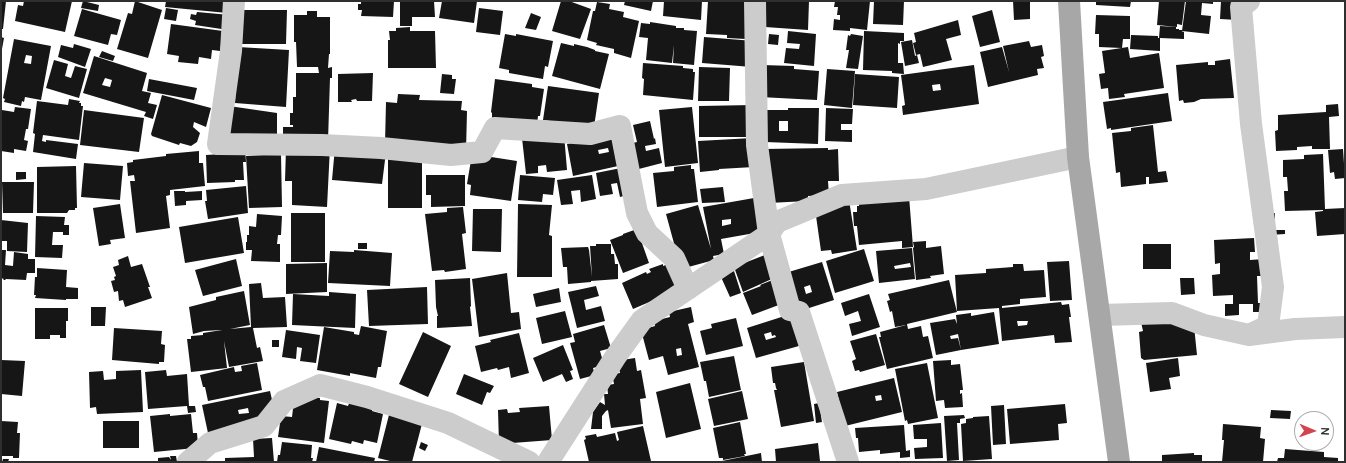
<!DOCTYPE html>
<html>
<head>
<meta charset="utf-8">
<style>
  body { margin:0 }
  #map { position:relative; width:1346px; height:463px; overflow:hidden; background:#fff; font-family:Manrope,sans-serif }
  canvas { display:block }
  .frame { position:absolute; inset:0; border:2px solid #2f2f2f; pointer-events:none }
  .north { position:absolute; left:1294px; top:411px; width:40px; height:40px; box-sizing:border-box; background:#fff; border:1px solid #acacac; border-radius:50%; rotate:92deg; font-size:11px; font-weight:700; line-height:16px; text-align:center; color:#2f2f2f }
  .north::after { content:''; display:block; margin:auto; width:14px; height:18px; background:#d2454d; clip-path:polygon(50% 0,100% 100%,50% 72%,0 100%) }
</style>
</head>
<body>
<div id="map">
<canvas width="1346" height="463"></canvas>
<div class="frame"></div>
<div class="north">N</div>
</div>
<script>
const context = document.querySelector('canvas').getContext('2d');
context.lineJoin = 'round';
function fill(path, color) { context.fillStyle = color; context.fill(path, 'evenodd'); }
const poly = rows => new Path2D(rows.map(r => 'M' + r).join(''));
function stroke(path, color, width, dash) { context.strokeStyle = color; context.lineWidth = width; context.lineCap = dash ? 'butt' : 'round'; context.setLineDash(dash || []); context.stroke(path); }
fill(poly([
  [1,1,6,1,3,29,1,29],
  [24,1,72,1,65,32,15,21,18,5,23,6],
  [83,1,99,5,98,11,81,8],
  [135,1,162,10,148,58,117,49,128,13,132,14],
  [166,1,229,1,227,13,165,7],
  [361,1,394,1,393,17,361,16,362,10,358,10,358,4,361,4],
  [400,1,434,1,435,17,412,17,412,26,400,26],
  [442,1,477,1,474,23,439,18],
  [561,1,569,1,591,9,580,39,552,31],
  [625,1,653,1,651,11,624,5],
  [664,1,702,1,701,20,663,16],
  [708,1,752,1,746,39,727,38,727,35,706,34],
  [766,1,809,1,808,30,765,27],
  [835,1,870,1,867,30,850,28,850,31,833,30,834,19,840,20,840,15,837,15,838,7,834,7],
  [874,1,904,1,903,25,873,24],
  [1013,1,1030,1,1030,19,1014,20],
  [1096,1,1131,1,1130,7,1096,5],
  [1159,1,1185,1,1182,25,1177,24,1177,27,1157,25],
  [1186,1,1213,1,1213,4,1202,3,1201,15,1211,16,1209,34,1182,31],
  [1221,1,1241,1,1238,20,1220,19],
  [597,2,610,4,609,9,624,12,623,17,639,21,631,58,614,53,614,49,596,45,597,43,587,40,593,11,595,11],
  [166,8,178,10,176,21,164,19],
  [479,8,503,11,500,35,476,32],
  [82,9,121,20,117,35,111,34,108,45,74,36],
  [236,10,287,10,286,44,235,44],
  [992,10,1000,42,980,47,972,16],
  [307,11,317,11,317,17,330,17,330,54,329,54,328,68,332,67,332,78,330,78,328,141,283,141,283,127,293,127,293,125,290,125,290,113,293,113,293,97,296,97,296,73,319,73,318,67,297,67,296,42,294,42,294,15,307,15],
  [197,12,230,15,228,30,195,25,196,21,190,19,191,14,196,15],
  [531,13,541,17,536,30,525,28],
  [1096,15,1130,16,1130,39,1123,39,1122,48,1099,47,1099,34,1095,34],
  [958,20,961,35,946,39,952,60,923,67,920,54,916,55,913,43,916,42,914,33],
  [650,22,676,26,676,28,684,28,684,30,697,31,694,65,673,63,674,45,672,63,646,60,648,38,639,37,641,23,650,24],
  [171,24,223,31,220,51,212,50,211,59,199,57,198,64,178,62,179,56,167,54],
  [1160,26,1176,27,1176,29,1179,29,1179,30,1182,30,1182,32,1184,32,1184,39,1160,38,1160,51,1130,49,1131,35,1158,36,1158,38,1159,38],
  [410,27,410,31,435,31,436,68,388,68,388,40,390,40,389,31,396,31,396,28],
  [788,31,816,34,814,66,784,63,786,48,799,49,800,44,787,43],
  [864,31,904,33,904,41,900,41,900,44,898,43,898,63,903,63,904,74,892,73,892,71,863,70],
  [505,34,516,36,516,34,553,41,548,67,545,66,543,79,509,73,509,70,499,68],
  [769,34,779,35,778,45,768,44],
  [851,34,863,36,858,69,846,68,849,50,846,50,848,35,850,36],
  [1,37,4,38,2,49,1,49],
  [704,37,754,41,752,67,702,63],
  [14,39,51,46,41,100,25,97,24,102,22,101,21,106,4,102,5,99,3,98],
  [26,55,32,56,31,64,24,63],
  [912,40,915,56,917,55,919,63,905,66,901,42],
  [1029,41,1031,47,1042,45,1044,56,1041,57,1044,68,1037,69,1038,75,988,87,980,52,1002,47,1009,72,1003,46],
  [561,43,574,46,574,44,587,47,595,50,595,51,609,54,600,89,552,76],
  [74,44,91,49,85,67,58,57,61,45,73,48],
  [238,47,289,50,286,107,235,103],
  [1128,47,1130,58,1159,53,1164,88,1124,94,1125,97,1109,99,1108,88,1101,89,1099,74,1105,73,1102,51],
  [102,51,115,56,113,61,99,57],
  [94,56,147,73,142,91,151,93,148,103,157,105,153,119,144,116,146,112,83,93],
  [105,78,112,80,110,87,102,85],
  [1230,59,1234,98,1201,99,1194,102,1184,103,1183,100,1179,101,1176,65,1208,62,1208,65,1215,65,1215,61],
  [54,60,68,64,65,76,71,78,75,66,87,69,79,98,46,88],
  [643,63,683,66,683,68,693,69,693,72,695,72,693,100,643,95,644,79,642,78],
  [762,65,794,66,794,69,819,71,817,100,760,97],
  [974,65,979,104,903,115,902,106,905,105,901,75],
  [940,84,941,90,933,91,932,85],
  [699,67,730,68,729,101,698,101],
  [827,69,855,71,852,108,824,105],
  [373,73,372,101,357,101,356,99,351,100,352,102,338,102,338,74],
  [442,74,452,75,452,79,456,79,454,94,440,93],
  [855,74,899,77,897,108,853,105],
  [149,79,197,88,194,100,147,91],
  [495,79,532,84,532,87,544,89,540,116,538,116,537,125,492,120,492,113,491,112],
  [548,86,599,93,594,127,543,120],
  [1168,93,1172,121,1111,130,1111,128,1107,129,1103,102],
  [398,94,420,95,419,100,462,101,461,110,467,111,466,151,385,144,386,102,397,103],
  [162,95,211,108,206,127,194,122,193,127,200,133,197,142,191,146,180,143,179,145,152,136,151,134],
  [69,99,80,101,79,103,81,103,81,106,83,106,79,140,43,135,42,141,46,142,46,140,78,144,76,159,33,152,35,134,33,133,37,101,68,105],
  [1338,104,1339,116,1329,117,1330,149,1312,149,1312,146,1297,147,1297,150,1276,151,1275,131,1278,130,1278,115,1326,112,1326,105],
  [753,105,753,137,699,137,699,106],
  [229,106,277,113,277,139,226,138],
  [15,107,31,109,28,129,26,129,24,140,28,141,26,151,14,149,14,153,1,151,2,110,14,112],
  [692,107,698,163,665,167,659,110],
  [788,108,819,108,818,144,765,142,765,110,788,110],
  [779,121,788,121,788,131,779,131],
  [826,108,853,109,852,124,841,124,841,130,852,130,852,142,825,141],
  [84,110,144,118,139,152,80,145],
  [650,121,654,139,655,138,656,144,645,146,646,151,659,148,662,163,631,171,624,145,637,142,633,125],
  [1153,125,1158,172,1166,171,1168,182,1149,184,1149,177,1146,177,1146,184,1121,187,1120,172,1116,173,1112,133,1131,131,1131,128],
  [620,132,627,164,573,176,567,144],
  [608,148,609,152,599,154,598,150],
  [564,134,567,170,547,172,546,165,538,166,538,173,526,174,522,138],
  [753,138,754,167,719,169,719,170,700,172,698,141],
  [330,147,327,207,292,205,292,181,285,181,286,148],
  [335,147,386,152,382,184,332,180],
  [245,148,246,162,243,162,244,180,235,180,235,182,207,183,206,155,222,154],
  [828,148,828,150,838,149,839,181,828,181,829,195,808,196,808,201,768,203,764,149],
  [1343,149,1345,178,1335,179,1334,172,1330,173,1328,150],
  [199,151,199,163,203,163,205,186,170,190,170,195,166,196,170,228,136,233,130,181,135,181,134,175,128,176,127,163,133,162,133,160,166,156,166,154],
  [281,154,282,207,249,208,246,156],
  [388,154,422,154,422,208,388,208],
  [472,154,517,161,511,201,470,195,471,185,467,184],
  [1323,154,1325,209,1345,208,1345,234,1317,236,1315,212,1323,211,1323,210,1285,211,1284,191,1288,191,1287,177,1283,177,1283,160,1304,159,1304,155],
  [84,163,123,166,120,200,81,197],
  [691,165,691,169,694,169,698,202,657,207,653,173,674,171,674,167],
  [76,166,77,208,75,208,75,210,69,210,67,213,37,213,37,167],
  [626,167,631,194,620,197,617,183,611,184,613,194,600,196,596,173],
  [16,172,26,172,26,179,16,180],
  [426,175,465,175,465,206,431,207,431,195,426,195],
  [520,175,555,178,553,195,543,194,542,202,518,200],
  [592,175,596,199,581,202,580,190,571,191,573,204,561,205,557,180],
  [2,182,34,182,33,213,3,213],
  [246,186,248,213,208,219,205,201,207,201,206,190],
  [723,187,725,202,702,203,700,189],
  [174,191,185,191,185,192,202,191,202,200,186,201,186,205,175,206],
  [909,196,913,247,902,248,902,241,859,245,857,226,854,226,853,212,857,212,857,206,859,206,859,201],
  [754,198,766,231,721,239,724,254,713,256,714,260,681,269,666,214,698,205,711,249,703,207],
  [731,219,731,224,722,226,722,220],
  [849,200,857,250,832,254,831,250,821,251,815,209],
  [120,204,125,238,110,240,111,244,99,246,93,208],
  [518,204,552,205,549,235,552,236,552,277,517,277],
  [463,207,466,233,462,234,466,269,445,272,444,270,432,271,425,214,447,212,447,208],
  [473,209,502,209,501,252,472,251],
  [291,213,325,213,325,262,291,262],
  [1275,213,1275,230,1285,230,1285,234,1269,235,1269,214],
  [257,214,282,216,281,235,278,235,277,244,280,244,280,262,251,261,252,250,246,250,246,242,247,242,247,235,249,235,249,226,256,227],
  [36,216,65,217,64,225,69,225,69,235,63,235,63,232,53,232,52,245,63,245,62,258,35,257],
  [238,217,244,253,185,263,179,227],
  [1,220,28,223,27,252,7,251,7,241,1,241],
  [637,229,649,263,623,273,610,240,623,235,623,234],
  [1254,238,1255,252,1250,252,1250,260,1264,259,1264,276,1257,276,1258,303,1260,303,1260,312,1253,312,1253,304,1239,304,1239,315,1225,316,1225,304,1233,304,1233,295,1213,296,1212,275,1220,274,1220,263,1215,264,1214,240],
  [926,241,926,248,941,246,944,274,930,276,931,278,916,280,913,248,914,247,913,242],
  [358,243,367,243,367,249,358,249],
  [596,244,611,244,611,254,614,254,615,264,618,264,618,279,591,281,591,282,568,284,567,267,563,267,561,248,588,247,589,250,592,277,590,246,596,246],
  [1143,244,1171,244,1171,269,1143,269],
  [912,248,915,279,879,283,876,251],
  [910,263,911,267,895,269,894,266],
  [864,249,874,281,835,293,826,261],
  [1,250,6,250,5,265,13,266,14,252,28,254,28,259,35,259,35,273,27,273,26,280,6,279,5,280,3,280,4,279,1,278],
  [354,250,392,253,390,286,328,283,330,251,354,252],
  [770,253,774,278,743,292,734,267],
  [128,256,131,267,142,264,150,287,148,287,152,298,125,307,123,300,119,301,118,291,114,292,111,281,115,280,114,277,116,276,113,267,119,265,118,260],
  [236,259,242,286,203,296,195,270],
  [1069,261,1072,300,1050,301,1047,262],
  [822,262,834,300,806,309,792,308,782,274],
  [810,285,812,292,806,294,804,287],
  [327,263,327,292,286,294,286,264],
  [671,263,682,288,633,309,622,283,646,272,647,274,651,272,649,269,663,264,663,266],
  [1013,264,1023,264,1024,271,1044,270,1046,297,1020,299,1020,304,1002,306,1002,308,1061,302,1062,305,1069,304,1071,317,1069,317,1072,342,1055,343,1054,335,1002,341,999,308,957,311,955,275,986,273,986,269,1000,268,1002,294,1000,268,1013,267],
  [1017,321,1028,321,1027,325,1018,326],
  [37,268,67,270,66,287,78,288,78,299,66,299,66,300,35,298,36,295,34,295,35,277,37,277],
  [734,271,741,293,730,297,721,277],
  [507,273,511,313,519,312,521,329,479,337,472,279],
  [470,278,471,306,470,307,472,326,437,328,437,316,438,316,436,307,435,280],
  [1180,278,1194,278,1195,294,1181,295],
  [775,279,784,303,752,315,743,293,761,286,760,285],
  [949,280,957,312,907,324,908,329,921,326,923,337,928,336,933,358,887,369,879,337,881,337,880,332,906,325,895,327,892,311,890,312,887,301,890,300,888,294],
  [261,283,263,298,285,297,287,327,253,328,257,348,260,347,263,361,229,367,224,341,227,368,191,372,187,339,191,339,191,336,203,335,203,333,222,330,204,331,193,334,189,307,216,300,216,297,244,291,250,325,230,329,251,327,249,284],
  [596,286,599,296,584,300,586,310,601,306,605,321,577,328,568,292],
  [427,287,428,324,369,326,367,290],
  [559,288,561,302,536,307,533,294],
  [329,292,356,294,355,328,292,325,293,294,329,296],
  [869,294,880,327,852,336,849,324,861,321,858,311,845,316,841,303],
  [91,307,106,307,105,326,91,326],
  [691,307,694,322,688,324,699,367,668,375,663,356,649,360,641,330,655,326,654,321,670,317,669,312],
  [681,348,682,355,677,356,676,349],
  [35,308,68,308,68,321,66,321,66,338,60,338,60,335,50,335,50,339,35,339],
  [565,311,572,337,542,344,536,318],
  [994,312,999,344,961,350,958,334,950,336,951,339,958,338,961,350,936,355,930,323,955,319,957,324,956,315,971,313,971,316],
  [794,313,806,344,756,358,747,328],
  [771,332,772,336,775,335,776,337,766,340,764,334],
  [736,318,743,346,706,355,700,331,712,328,711,324],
  [1178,320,1194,326,1197,355,1144,360,1141,358,1139,332,1143,331,1141,322],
  [604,325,611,348,600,351,604,365,593,368,595,375,580,379,570,343,575,342,573,334],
  [361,326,387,331,381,367,378,367,376,378,350,373,350,376,317,370,324,327,354,332,354,334,359,335],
  [114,328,162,331,161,344,165,345,164,362,159,362,159,364,112,360],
  [286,330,320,335,316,363,300,361,302,348,297,347,296,359,282,357],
  [423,332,451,346,428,397,399,384],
  [519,333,529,373,511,378,509,367,498,370,497,368,481,372,475,346,491,342,490,340],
  [876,334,885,365,860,372,859,370,855,371,852,361,856,359,850,341],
  [272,340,279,340,279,347,272,347],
  [563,345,573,370,570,371,573,379,566,382,562,374,543,382,533,358],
  [734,356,741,390,709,397,706,381,704,381,700,362],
  [635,358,637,371,641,370,646,398,640,399,643,424,611,428,608,410,606,411,602,416,602,429,591,429,593,412,600,402,605,405,604,394,608,394,607,385,614,384,612,374,628,372,620,373,618,364,622,360],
  [1178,358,1180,376,1169,378,1171,389,1150,392,1146,363],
  [1,360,25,361,22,396,1,394],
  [951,360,951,365,960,364,963,390,960,390,960,394,962,393,963,407,945,408,944,400,936,401,933,361],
  [804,362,814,421,781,427,774,390,777,390,776,388,775,383,773,383,771,367],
  [257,363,262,390,208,401,205,387,203,387,200,375,234,367,235,372,242,371,241,366],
  [927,363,938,418,908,424,907,420,905,421,895,369],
  [141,370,143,412,97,414,96,407,90,408,89,372,103,371,104,380,116,379,116,371],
  [166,370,167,376,187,374,189,406,195,406,196,412,188,413,187,406,148,409,145,372],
  [464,374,494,386,490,393,487,392,482,405,456,394],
  [894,378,902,412,845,426,837,392],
  [881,395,882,400,876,401,875,396],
  [690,383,701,429,666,438,656,392],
  [270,391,275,413,208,433,202,405],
  [248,408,249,413,239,414,238,410],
  [742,391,748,419,714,426,708,399],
  [302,396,320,398,320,400,329,401,324,443,278,437,281,416,292,417,294,400],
  [350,401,373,407,372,411,383,414,377,443,364,440,363,444,352,441,351,444,329,439,337,403,348,406],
  [819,403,822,422,816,423,814,404],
  [1065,404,1067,423,1058,424,1059,440,1010,444,1007,409],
  [1004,405,1006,444,993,445,991,406],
  [549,406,552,440,499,444,498,410,507,409,508,413,520,412,519,408],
  [391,407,423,420,412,462,394,462,378,458],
  [1271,410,1291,411,1290,419,1270,418],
  [170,414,170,416,191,414,193,433,197,433,198,445,195,448,154,452,150,416],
  [964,415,965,418,960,419,960,423,957,423,959,460,947,461,944,416],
  [989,416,992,459,963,461,961,424,966,423,966,419,973,418,973,417],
  [1,421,18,422,17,433,20,433,19,458,13,458,13,456,1,456],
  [103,421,139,421,139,448,103,448],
  [740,422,746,454,744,454,745,456,723,460,723,458,719,458,713,428],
  [941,423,943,458,915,459,914,448,927,447,927,439,914,439,913,425],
  [1223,424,1261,427,1260,438,1265,439,1263,462,1222,462,1224,440,1222,440],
  [904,425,906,451,910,450,910,457,900,458,900,452,880,454,880,450,859,452,858,438,856,438,855,428],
  [643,426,651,461,589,462,584,440,586,439,585,436,596,434,597,437,615,433,617,441,619,440,617,432],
  [272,438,274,462,225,462,225,458,254,457,253,439],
  [282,442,312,445,311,458,313,458,312,462,277,462,278,455,280,455],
  [421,442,428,445,425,451,419,448],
  [818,443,820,461,776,462,775,449],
  [319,447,375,458,374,462,316,462],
  [1285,449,1324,452,1324,457,1338,458,1338,462,1277,462,1278,458,1284,458],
  [761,453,762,462,722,462,722,461],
  [1194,453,1194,455,1202,455,1202,462,1162,462,1162,455],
  [170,456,176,456,177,462,158,462,158,458,169,457,171,460],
  [3,459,9,459,8,462,2,462]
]), '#161616');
stroke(poly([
  [234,1,231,51,218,144,322,145,381,148,451,155,482,152,495,128,590,134,620,126,637,213,647,233,674,258,688,289],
  [755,1,757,145,769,234,790,310,799,312,848,462],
  [1100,315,1172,313,1204,325,1249,335,1295,329,1345,327],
  [1249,335,1268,326,1273,287,1251,124,1241,7,1249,1],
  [188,462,210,443,264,426,284,401,320,385,367,397,448,423,529,462],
  [548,462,616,356,642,320,769,234,777,222,842,195,926,189,1078,157]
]), '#ccc', 22);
stroke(poly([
  [1069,1,1078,157,1119,462]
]), '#a7a7a7', 22);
</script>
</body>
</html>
